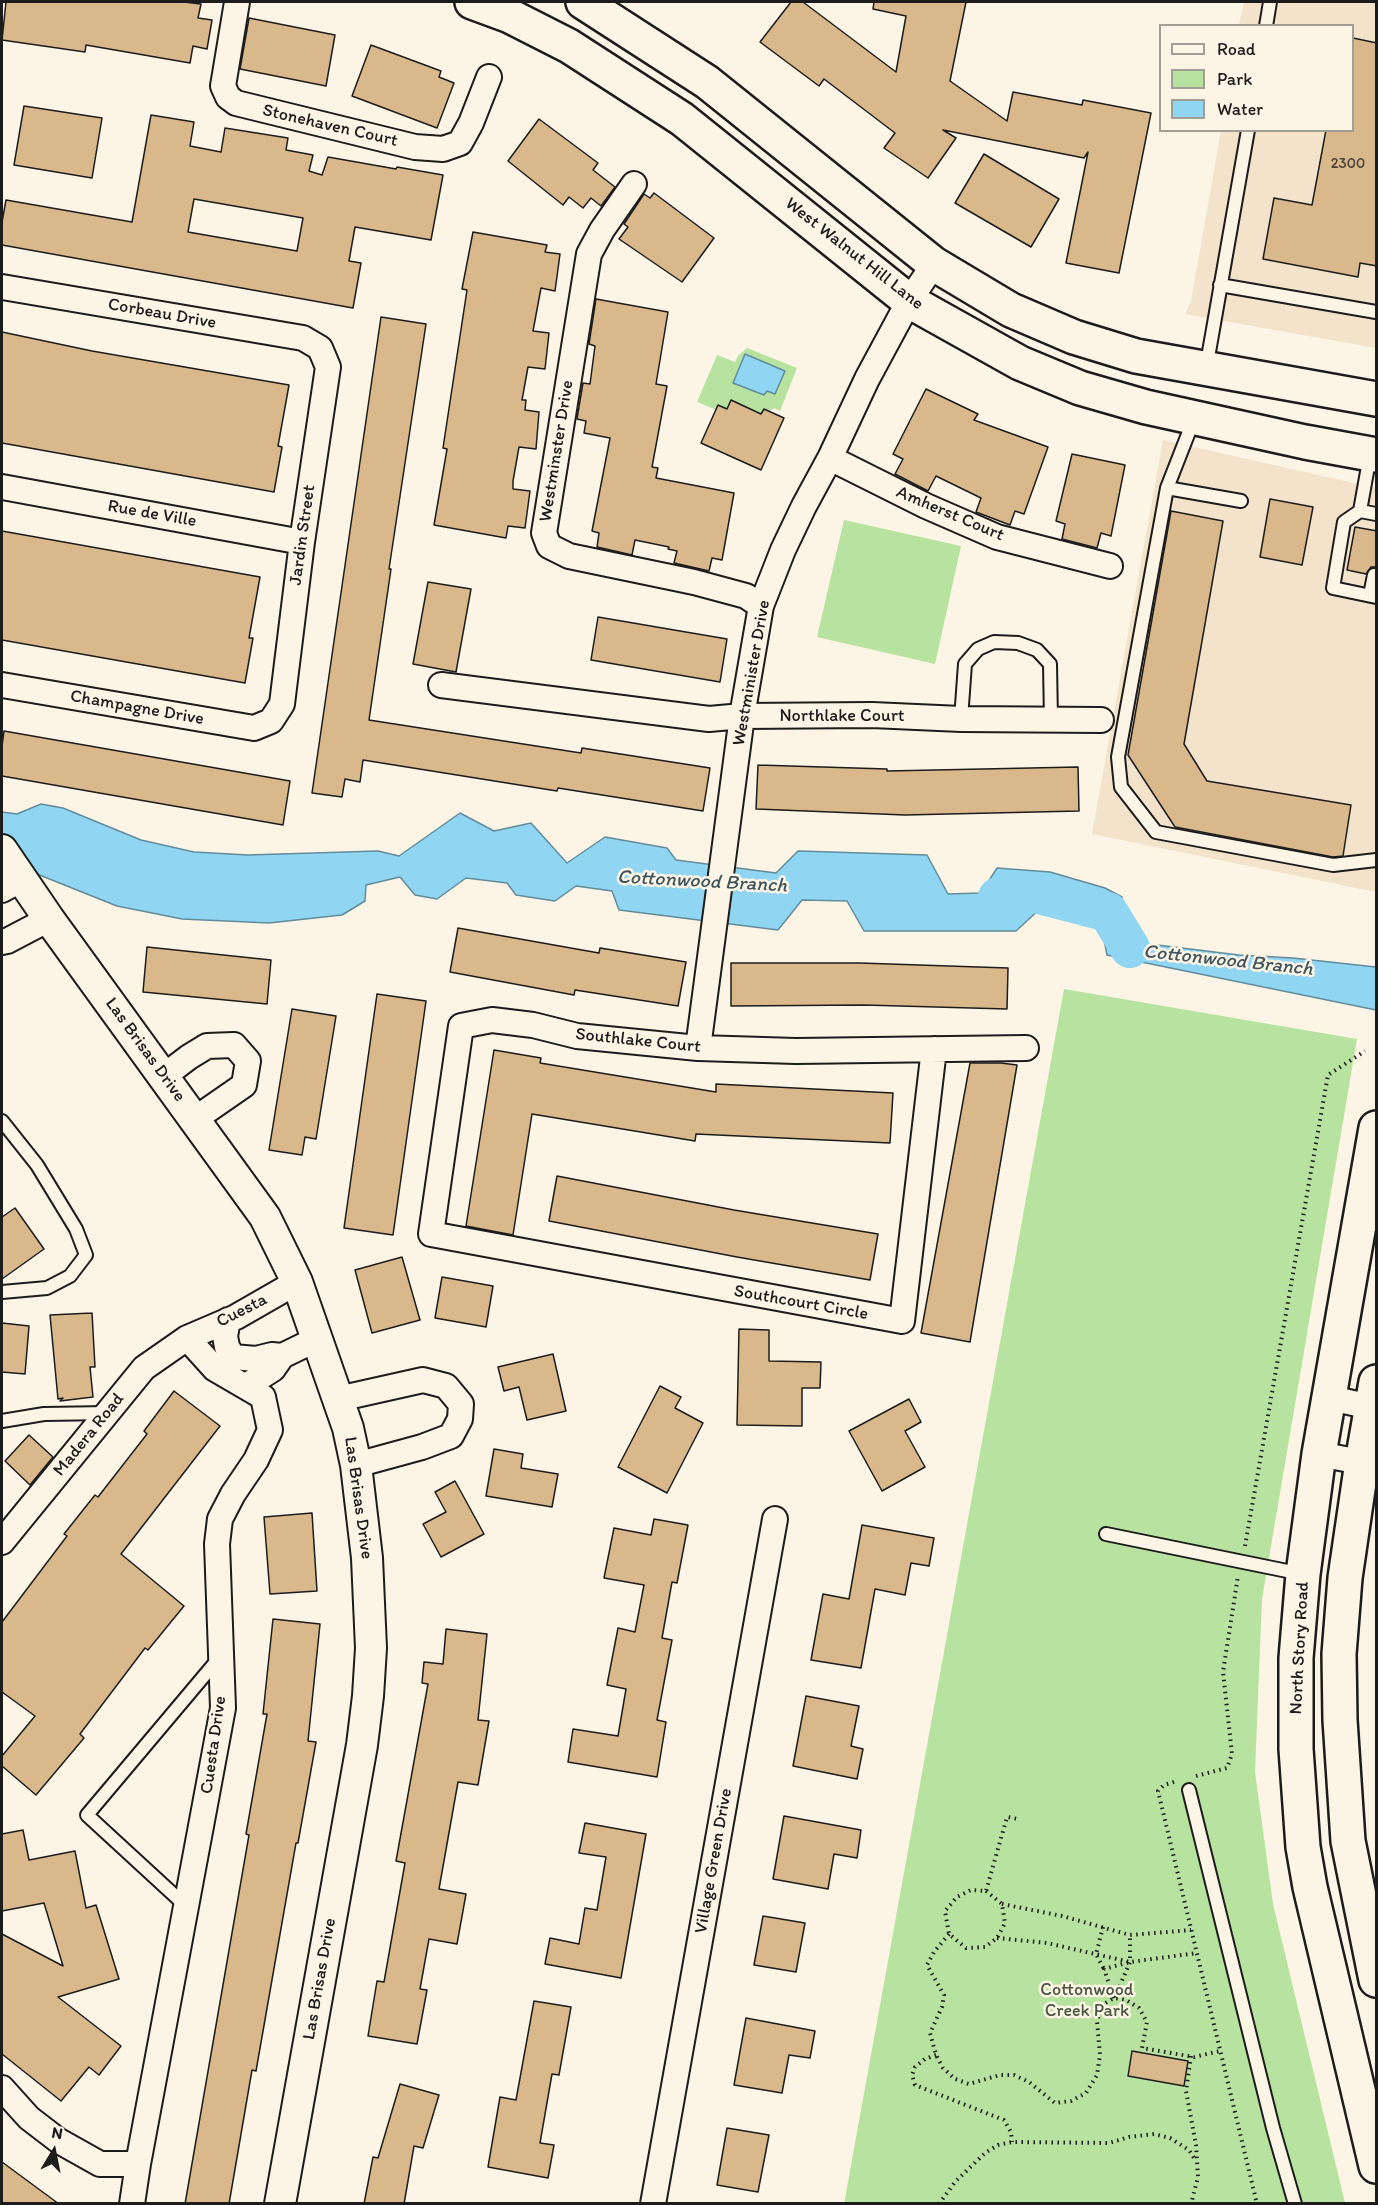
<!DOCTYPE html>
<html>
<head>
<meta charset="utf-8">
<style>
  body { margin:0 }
  #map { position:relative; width:1378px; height:2205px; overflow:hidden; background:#fcf5e5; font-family:Itim,sans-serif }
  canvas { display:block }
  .frame { position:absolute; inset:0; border:3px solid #1c1c1c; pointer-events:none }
  .legend { position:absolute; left:1159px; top:24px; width:195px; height:108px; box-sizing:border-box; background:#fcf5e5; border:2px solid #a29e95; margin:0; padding:8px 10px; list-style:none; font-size:18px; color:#1c1c1c }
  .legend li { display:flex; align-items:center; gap:12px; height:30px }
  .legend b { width:30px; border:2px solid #a29e95 }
  .north { position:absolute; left:24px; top:2121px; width:60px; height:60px; -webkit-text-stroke:4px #fcf5e5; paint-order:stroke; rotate:10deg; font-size:16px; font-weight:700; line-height:24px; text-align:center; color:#1c1c1c }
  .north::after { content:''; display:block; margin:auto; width:21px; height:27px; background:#1c1c1c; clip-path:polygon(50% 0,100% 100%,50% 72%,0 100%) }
</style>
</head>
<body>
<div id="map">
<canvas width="1378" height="2205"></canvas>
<div class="frame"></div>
<ul class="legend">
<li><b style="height:8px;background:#fcf5e5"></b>Road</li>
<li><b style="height:16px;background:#b7e29f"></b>Park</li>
<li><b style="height:16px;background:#90d6f2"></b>Water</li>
</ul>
<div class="north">N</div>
</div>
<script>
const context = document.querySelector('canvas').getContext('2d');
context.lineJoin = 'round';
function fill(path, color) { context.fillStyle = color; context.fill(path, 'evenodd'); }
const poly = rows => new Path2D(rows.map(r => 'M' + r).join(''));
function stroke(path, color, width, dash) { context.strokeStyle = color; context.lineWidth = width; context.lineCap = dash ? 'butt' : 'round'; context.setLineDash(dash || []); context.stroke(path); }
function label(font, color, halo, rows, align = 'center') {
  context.font = font + ' Itim,sans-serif'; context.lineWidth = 5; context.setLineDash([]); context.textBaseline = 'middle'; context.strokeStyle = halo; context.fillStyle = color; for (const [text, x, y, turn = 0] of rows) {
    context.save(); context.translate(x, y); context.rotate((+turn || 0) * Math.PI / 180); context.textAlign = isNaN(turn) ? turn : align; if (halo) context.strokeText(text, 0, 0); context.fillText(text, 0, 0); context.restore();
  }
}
fill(poly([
  [1244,2,1376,2,1376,348,1185,314,1191,301,1221,131,1352,130,1352,26,1239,25],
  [1163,440,1376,488,1376,892,1092,834]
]), '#f2e3ca');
fill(poly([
  [747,348,797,368,780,411,775,408,769,411,764,409,758,422,731,400,727,409,719,405,717,410,697,402,717,355,735,362,738,356],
  [844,520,961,546,935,664,817,637],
  [1064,989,1357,1039,1262,1599,1255,1772,1273,1904,1345,2203,844,2204]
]), '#b7e29f');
const water = poly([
  [745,354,785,371,775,394,767,391,764,395,733,383,745,354],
  [41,804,63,808,141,840,194,852,248,855,378,851,399,856,460,813,494,831,531,823,567,863,605,837,667,848,676,860,776,873,798,851,927,855,948,894,981,893,997,868,1050,872,1105,888,1122,897,1118,920,1129,936,1149,944,1239,955,1293,958,1376,967,1376,1010,1107,955,1100,919,1087,892,1056,894,1016,931,864,931,847,901,802,900,778,930,619,910,612,891,576,886,555,901,516,895,507,883,466,878,437,899,415,895,400,877,366,885,365,901,342,915,269,923,182,919,117,906,2,860,2,812,17,814,41,804]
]);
fill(water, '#90d6f2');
stroke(water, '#628c9c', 1.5);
stroke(poly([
  [998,897,1031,892,1108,912,1130,948]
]), '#90d6f2', 40);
const building = poly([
  [6,2,184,2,201,4,198,18,212,20,207,49,193,46,190,63,86,45,85,52,2,40,6,2],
  [791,2,803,2,896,72,906,16,873,9,874,2,966,2,950,81,1007,121,1013,92,1082,105,1083,100,1151,113,1119,273,1066,263,1088,152,1084,158,943,130,956,138,928,178,884,148,895,133,824,79,819,86,760,42,791,2],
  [249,18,335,35,326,86,240,69,249,18],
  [1353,38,1377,43,1377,266,1360,263,1358,277,1263,259,1274,198,1312,205,1326,130,1353,130,1353,38],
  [371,45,441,71,439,77,454,83,437,128,352,96,371,45],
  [24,106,102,118,92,178,14,165,24,106],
  [151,115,194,122,190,146,221,152,225,128,288,138,286,150,313,155,309,171,322,175,328,157,396,169,397,167,443,175,431,240,355,227,349,261,361,263,353,308,2,245,2,222,6,200,132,222,151,115],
  [194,199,303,218,297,251,188,232,194,199],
  [539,119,598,163,593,170,615,187,601,206,591,198,583,208,569,197,563,205,508,161,539,119],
  [984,154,1059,199,1031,247,955,203,984,154],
  [654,193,714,238,682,282,619,239,628,227,624,224,644,194,650,198,654,193],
  [473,232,547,245,545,252,560,254,555,291,541,288,533,331,549,333,545,369,528,367,522,400,526,400,525,410,539,412,536,449,519,447,513,481,513,489,530,491,525,528,508,526,506,538,434,525,447,449,443,448,467,290,462,289,473,232],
  [596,299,668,312,656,384,667,386,652,467,658,468,656,478,734,493,722,560,712,558,709,571,674,563,677,551,668,549,669,547,635,540,632,555,597,547,599,533,592,531,610,438,584,433,586,421,577,419,583,383,590,384,595,346,589,344,596,299],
  [381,317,426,324,389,569,391,569,369,720,581,753,582,748,710,768,703,811,558,788,557,791,363,760,360,782,345,779,342,797,312,793,381,317],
  [2,332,92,351,289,385,278,446,282,447,274,492,2,443,2,332],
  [926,389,978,414,974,420,1048,447,1024,514,1015,511,1010,525,976,512,981,498,936,476,928,491,895,474,903,459,893,454,926,389],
  [731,400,761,414,764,409,784,418,761,470,701,443,718,405,727,409,731,400],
  [1072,454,1125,465,1111,536,1101,533,1097,548,1062,539,1065,524,1056,521,1072,454],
  [1270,499,1313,507,1302,565,1260,557,1270,499],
  [1171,511,1223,521,1184,744,1207,781,1351,805,1343,856,1333,857,1175,827,1128,755,1171,511],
  [1355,527,1377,531,1377,567,1371,567,1366,574,1347,570,1355,527],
  [2,531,260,577,249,638,253,638,245,683,2,640,2,531],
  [428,582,471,589,456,672,413,664,428,582],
  [598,617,727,639,720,682,591,660,598,617],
  [4,731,290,781,283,825,2,776,2,746,4,731],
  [758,765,887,769,887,771,1078,767,1079,811,905,815,756,809,758,765],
  [458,928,599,953,600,948,686,962,678,1006,575,990,574,995,450,972,458,928],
  [147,947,271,960,267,1004,143,992,147,947],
  [731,963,860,963,1008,968,1007,1009,864,1005,731,1006,731,963],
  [377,994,426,1001,393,1235,344,1228,377,994],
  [292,1009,336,1016,316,1139,305,1137,302,1155,269,1150,292,1009],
  [494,1050,541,1058,540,1063,716,1092,716,1084,893,1093,890,1143,696,1134,695,1141,532,1114,513,1235,466,1226,494,1050],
  [970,1063,1001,1063,1017,1065,970,1342,921,1333,970,1063],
  [557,1176,734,1210,878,1234,870,1280,737,1257,549,1221,557,1176],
  [15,1208,44,1249,2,1279,2,1217,15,1208],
  [402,1257,420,1320,372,1333,355,1270,402,1257],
  [442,1277,493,1286,486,1327,435,1318,442,1277],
  [92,1313,95,1367,90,1367,93,1397,60,1401,63,1398,58,1399,50,1315,92,1313],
  [2,1323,29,1326,25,1374,2,1372,2,1323],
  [739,1329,769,1330,769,1361,821,1362,820,1388,802,1388,802,1426,737,1425,739,1329],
  [553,1354,566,1411,527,1420,519,1387,504,1391,498,1367,553,1354],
  [660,1386,681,1397,675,1408,703,1423,667,1493,618,1467,660,1386],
  [174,1391,220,1426,121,1554,184,1606,148,1650,145,1648,80,1734,84,1738,36,1795,2,1766,2,1756,35,1716,2,1692,2,1622,67,1536,64,1534,95,1495,98,1497,147,1434,144,1431,174,1391],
  [909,1399,921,1422,905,1431,925,1467,882,1491,849,1431,909,1399],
  [29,1435,53,1457,30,1485,5,1461,29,1435],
  [494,1449,523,1454,521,1468,558,1474,552,1507,486,1496,494,1449],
  [455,1481,484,1534,441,1557,423,1524,446,1512,435,1492,455,1481],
  [312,1513,317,1591,270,1594,264,1517,312,1513],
  [654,1519,688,1525,677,1583,672,1582,662,1638,672,1640,657,1720,666,1722,657,1777,568,1762,573,1729,618,1736,626,1689,607,1685,618,1628,635,1632,644,1585,604,1578,614,1528,651,1535,654,1519],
  [862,1525,934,1538,929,1566,911,1563,905,1595,875,1589,861,1668,811,1660,823,1594,849,1599,862,1525],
  [273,1619,320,1624,308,1741,316,1742,298,1843,296,1843,256,2071,252,2070,229,2204,185,2204,249,1835,246,1834,267,1714,263,1714,273,1619],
  [446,1629,487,1634,478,1720,489,1721,478,1785,458,1782,439,1889,466,1894,457,1944,429,1939,420,1989,427,1990,417,2044,368,2036,377,1981,384,1982,405,1863,396,1861,428,1684,422,1683,424,1662,443,1664,446,1629],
  [806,1696,859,1706,851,1746,863,1749,857,1779,793,1766,806,1696],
  [784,1816,861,1830,857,1858,834,1854,828,1889,773,1879,784,1816],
  [585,1823,646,1834,621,1978,545,1964,550,1938,579,1944,585,1908,597,1910,606,1857,579,1853,585,1823],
  [23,1830,29,1860,75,1851,86,1908,96,1905,119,1979,58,1997,121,2046,99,2075,89,2067,61,2101,2,2054,2,1934,63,1966,44,1903,2,1911,2,1834,23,1830],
  [763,1916,805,1923,796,1972,754,1965,763,1916],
  [534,2001,571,2007,559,2075,552,2074,540,2143,554,2145,548,2178,488,2167,500,2097,516,2100,534,2001],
  [746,2018,815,2031,810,2058,789,2055,782,2093,734,2085,746,2018],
  [1132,2051,1188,2061,1184,2086,1128,2076,1132,2051],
  [400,2084,439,2095,423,2148,414,2146,404,2204,364,2204,373,2157,378,2158,400,2084],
  [727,2128,769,2135,758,2192,717,2185,727,2128],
  [2,2162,59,2204,2,2204,2,2162]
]);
fill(building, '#d9b88c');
stroke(building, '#1c1c1c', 1.5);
const service = poly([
  [1266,26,1270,2],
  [1220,285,1376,312],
  [1206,369,1248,130],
  [1194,419,1167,488,1118,757,1121,787,1156,832,1333,865,1376,860],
  [1370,455,1360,511,1344,522,1333,588,1376,597],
  [1167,488,1241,501],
  [1360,511,1376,514],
  [1370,595,1374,575],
  [961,719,965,664,978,649,994,642,1018,643,1037,650,1050,664,1051,720],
  [2,1121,37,1165,76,1229,86,1255,70,1276,47,1288,2,1292],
  [2,1421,44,1414,108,1413],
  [1106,1534,1302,1574],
  [1189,1790,1273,2128,1295,2204],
  [186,1906,87,1815,220,1657]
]);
const minor = poly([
  [237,2,223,86,228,97,236,103,415,147,443,149,460,143,471,123,489,77],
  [634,184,602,230,589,254,544,533,549,546,569,556,694,582,746,596,761,606],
  [2,287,303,338,320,348,328,367,302,542,282,704,271,721,254,728,2,685],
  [830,458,926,506,997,537,1110,566],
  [2,487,302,542],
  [441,685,709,719,742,716,872,715,961,719,1101,720],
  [2,890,22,879],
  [2,942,7,941,49,919],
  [698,1048,742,716,761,606,783,550,804,506,830,458,867,379,909,301,934,264],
  [934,1049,902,1321,431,1234,461,1026,492,1020,533,1025,577,1036,698,1048,796,1051,1026,1048],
  [164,1076,189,1057,207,1046,234,1045,248,1061,244,1085,195,1119],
  [228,1320,225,1336,227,1347,233,1357,256,1359,272,1355,282,1356],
  [246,1386,273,1369,282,1356,317,1339],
  [1330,1398,1376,1408],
  [338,1399,423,1380,446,1386,461,1404,460,1419,451,1436,422,1447,356,1465],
  [1319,1454,1376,1465],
  [2,1542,144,1368,187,1338,236,1317,297,1282],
  [2,2088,29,2118,59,2141,100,2164,138,2164],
  [132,2204,138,2164,223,1708,217,1544,220,1519,233,1494,256,1460,270,1430,263,1397,215,1369,187,1338],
  [653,2204,775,1519]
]);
const tertiary = poly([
  [2,850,49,919,265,1217,297,1282,348,1428,356,1465,367,1558,371,1648,368,1696,362,1745,280,2204]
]);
const secondary = poly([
  [472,2,510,16,569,46,682,119,909,301,1020,363,1080,388,1146,407,1305,442,1376,455],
  [583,2,707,82,934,264,1011,310,1074,337,1136,356,1376,399],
  [1376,1128,1319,1454,1303,1574,1296,1658,1296,1749,1303,1847,1310,1887,1376,2166],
  [1376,1382,1362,1462,1345,1578,1339,1654,1340,1720,1348,1841,1376,1980]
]);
stroke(service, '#1c1c1c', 16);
stroke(minor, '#1c1c1c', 28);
stroke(tertiary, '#1c1c1c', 34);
stroke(secondary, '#1c1c1c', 38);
stroke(poly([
  [1245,1546,1328,1075,1365,1051],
  [1196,1776,1227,1768,1232,1754,1223,1672,1238,1576],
  [1174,1782,1164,1785,1158,1791,1257,2204],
  [986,1891,1002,1904,1005,1923,997,1938,985,1947,966,1948,949,1934,945,1911,957,1897,971,1890,986,1891,1007,1817,1018,1819],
  [1002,1904,1062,1916,1130,1935,1191,1930],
  [1103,1927,1096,1954,1104,1969],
  [949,1934,934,1952,927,1965,944,1995,942,2007,930,2033,936,2055,943,2068,955,2079,969,2084,1000,2075,1014,2075,1029,2082,1055,2103,1071,2101,1086,2093,1097,2075,1100,2055,1097,2021,1102,2005,1114,1998,1126,2000,1139,2008,1147,2022,1142,2048,1194,2057,1220,2051],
  [997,1938,1047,1943,1130,1962],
  [1115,1997,1130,1962,1130,1935],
  [1114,1998,1104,1969,1130,1962,1197,1953],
  [936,2055,925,2059,915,2067,912,2075,915,2085,1004,2120,1011,2132,1012,2142],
  [1191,2056,1186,2091,1196,2145,1198,2177,1191,2204],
  [939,2204,955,2182,985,2153,998,2145,1012,2142,1109,2143,1129,2137,1154,2134,1170,2138,1189,2150,1196,2161]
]), '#1c1c1c', 4, [1.5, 4.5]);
stroke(service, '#fcf5e5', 12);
stroke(minor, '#fcf5e5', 24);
stroke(tertiary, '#fcf5e5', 30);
stroke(secondary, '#fcf5e5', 33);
label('15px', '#4b4338', null, [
  ["2300",1348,164]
]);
label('18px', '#1c1c1c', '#fcf5e5', [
  ["Stonehaven Court",330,126,13],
  ["West Walnut Hill Lane",854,254,38],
  ["Corbeau Drive",162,314,10],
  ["Westminster Drive",557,451,-81],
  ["Rue de Ville",152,514,10],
  ["Amherst Court",950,514,23],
  ["Jardin Street",303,535,-82],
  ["Westminister Drive",752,673,-80],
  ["Champagne Drive",137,708,10],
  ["Northlake Court",842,716],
  ["Southlake Court",638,1041,6],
  ["Las Brisas Drive",145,1050,54],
  ["Southcourt Circle",801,1303,10],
  ["Cuesta",242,1311,-27],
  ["Madera Road",89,1435,-51],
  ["Las Brisas Drive",358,1498,82],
  ["North Story Road",1300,1648,-87],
  ["Cuesta Drive",214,1745,-82],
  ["Village Green Drive",714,1861,-80],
  ["Las Brisas Drive",320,1979,-80]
]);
label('18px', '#4a5743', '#fcf5e5', [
  ["Cottonwood",1087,1990],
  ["Creek Park",1087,2011]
]);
label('italic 20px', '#3f545c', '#fcf5e5', [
  ["Cottonwood Branch",702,882,3],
  ["Cottonwood Branch",1228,961,6]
]);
</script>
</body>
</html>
